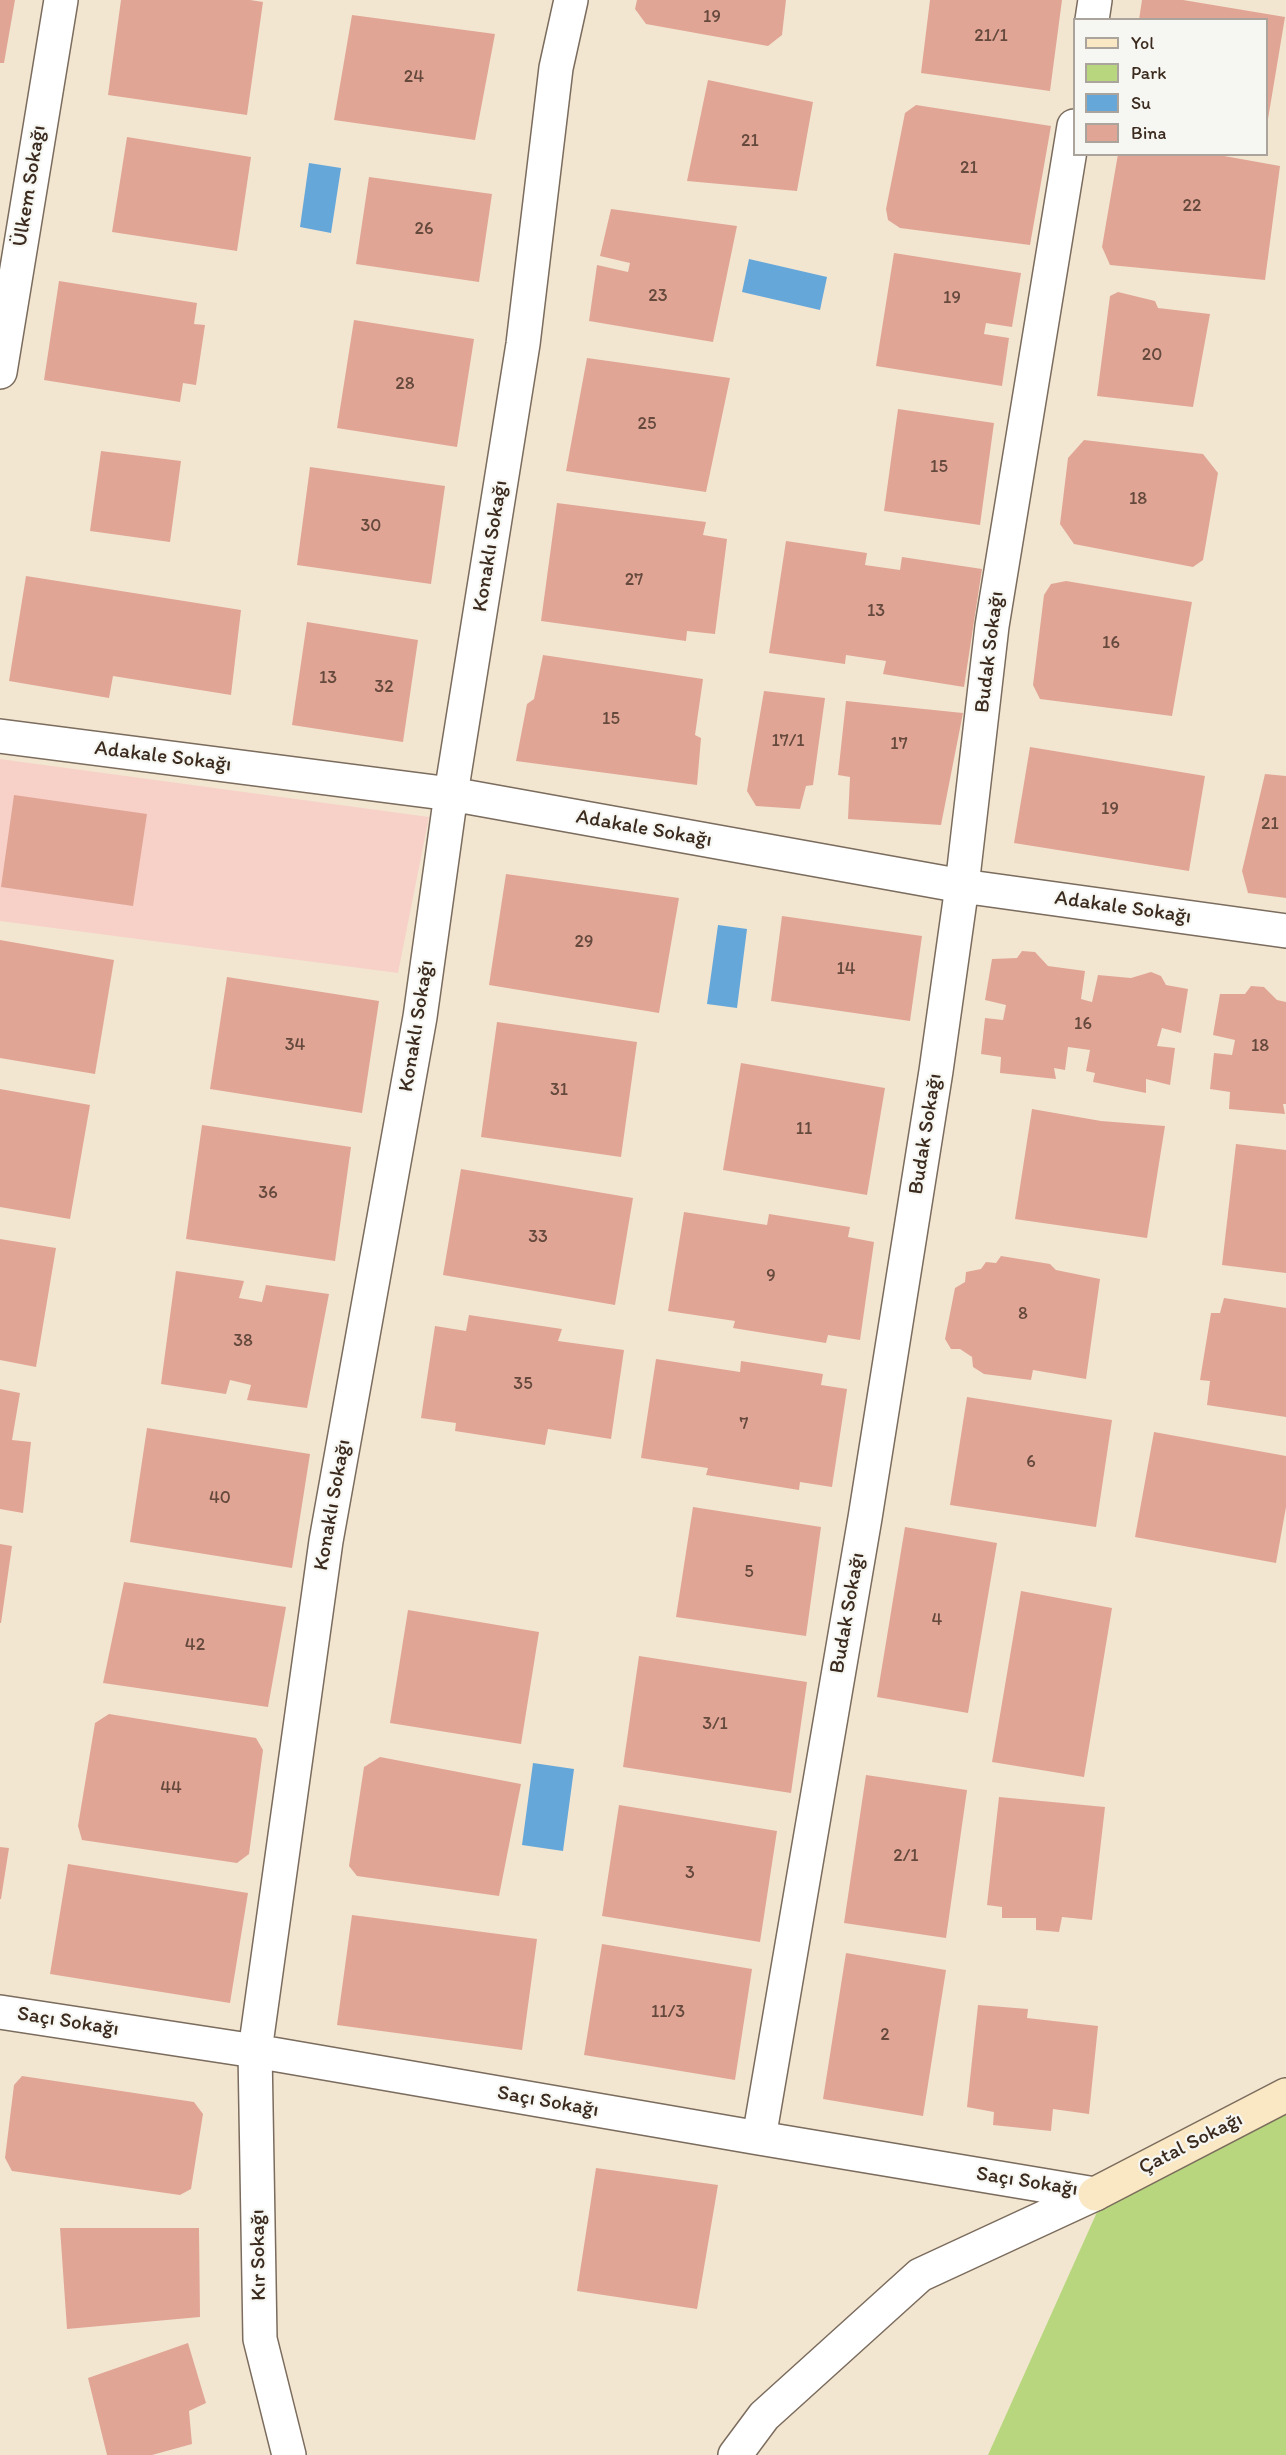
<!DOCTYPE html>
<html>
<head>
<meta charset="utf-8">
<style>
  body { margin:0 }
  #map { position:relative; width:1286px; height:2455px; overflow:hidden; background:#f2e6d1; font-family:Itim,sans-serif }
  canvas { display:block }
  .legend { position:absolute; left:1073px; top:18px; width:195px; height:138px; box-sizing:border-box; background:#f6f6f2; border:2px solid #aba49d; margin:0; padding:8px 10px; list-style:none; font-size:18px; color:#3b2a1e }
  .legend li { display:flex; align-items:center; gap:12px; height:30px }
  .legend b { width:30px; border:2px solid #aba49d }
</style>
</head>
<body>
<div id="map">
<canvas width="1286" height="2455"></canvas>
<ul class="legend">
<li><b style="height:8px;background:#fae7c3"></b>Yol</li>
<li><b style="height:16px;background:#b7d67e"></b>Park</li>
<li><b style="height:16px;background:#66a7da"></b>Su</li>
<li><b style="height:16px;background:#e1a596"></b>Bina</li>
</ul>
</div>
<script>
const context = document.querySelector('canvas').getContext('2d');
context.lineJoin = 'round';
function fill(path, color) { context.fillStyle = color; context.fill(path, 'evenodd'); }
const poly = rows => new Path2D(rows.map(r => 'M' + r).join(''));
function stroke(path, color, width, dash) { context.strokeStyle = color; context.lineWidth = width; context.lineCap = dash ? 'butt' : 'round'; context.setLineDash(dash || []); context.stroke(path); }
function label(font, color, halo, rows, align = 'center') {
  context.font = font + ' Itim,sans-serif'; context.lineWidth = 4.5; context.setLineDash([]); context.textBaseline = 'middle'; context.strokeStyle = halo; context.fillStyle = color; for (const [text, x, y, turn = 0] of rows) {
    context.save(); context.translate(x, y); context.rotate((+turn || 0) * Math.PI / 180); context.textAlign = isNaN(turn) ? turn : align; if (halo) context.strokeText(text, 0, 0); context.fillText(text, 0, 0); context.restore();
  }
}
fill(poly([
  [0,759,429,817,398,973,0,921]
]), '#f7d1c8');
fill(poly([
  [1286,2108,1286,2455,988,2455,1102,2201]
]), '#b7d67e');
fill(poly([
  [309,163,341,168,331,233,300,227],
  [749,259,827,277,820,310,742,292],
  [718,925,747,929,737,1008,707,1004],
  [533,1763,574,1769,563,1851,522,1845]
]), '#66a7da');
fill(poly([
  [0,0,15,0,4,63,0,63],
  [121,0,250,0,263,2,247,115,108,95],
  [637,0,786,0,782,35,768,46,646,24,635,9],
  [930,0,1062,0,1050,91,921,73],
  [1142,0,1183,0,1285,17,1268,119,1266,20,1139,20],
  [352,15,495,34,475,140,334,120],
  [708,80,813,102,797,191,687,181],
  [916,105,1051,126,1030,245,900,228,888,220,886,209,905,113],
  [127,137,251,157,237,251,112,232],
  [1118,154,1213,154,1280,166,1265,280,1110,265,1102,247],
  [369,177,492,194,479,282,356,264],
  [611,209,737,226,713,342,589,321,597,265,628,272,630,263,600,256],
  [894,253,1021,273,1012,327,986,323,984,334,1009,338,1002,386,876,366],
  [59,281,197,303,194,324,205,325,196,385,183,383,180,402,44,380],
  [1118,292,1155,301,1158,308,1210,314,1193,407,1097,396,1110,296],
  [354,320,474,339,457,447,337,428],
  [587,358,730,378,706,492,566,471],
  [898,409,994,423,980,525,884,511],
  [1084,440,1203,454,1218,473,1203,560,1193,567,1074,544,1060,524,1068,458],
  [101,451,181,461,170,542,90,531],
  [310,467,445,486,431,584,297,565],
  [557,503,706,522,703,535,727,539,715,634,687,631,686,641,541,621],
  [786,541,867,553,865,565,900,570,902,557,982,569,964,687,883,674,886,661,846,655,845,664,769,653],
  [26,576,241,610,231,695,113,676,109,698,9,681],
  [1066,581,1192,602,1172,716,1040,699,1033,685,1044,595,1051,584],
  [307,622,418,640,403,742,292,725],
  [543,655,703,679,695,735,701,738,697,785,516,761,527,704,534,699],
  [764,691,825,698,813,785,806,786,800,809,756,806,747,791],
  [846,701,963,713,941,825,848,819,850,777,838,775],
  [1030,747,1205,776,1189,871,1014,843],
  [1265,774,1286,776,1286,898,1248,893,1242,871],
  [14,795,147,814,133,906,1,887],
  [506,874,679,898,659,1013,489,985],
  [782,916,922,936,910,1021,771,1001],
  [0,940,114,960,95,1074,0,1058],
  [1022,951,1035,952,1048,966,1085,971,1081,999,1092,1002,1098,975,1131,978,1151,972,1161,976,1166,985,1188,989,1181,1033,1162,1028,1157,1046,1175,1048,1170,1085,1146,1079,1146,1093,1093,1082,1095,1073,1086,1071,1090,1050,1068,1047,1065,1070,1054,1068,1056,1079,1000,1073,1001,1057,981,1054,985,1018,1003,1020,1006,1005,985,1000,992,959,1017,958],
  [227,977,379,1001,362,1113,210,1089],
  [1251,986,1264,987,1277,1000,1286,1002,1286,1104,1283,1104,1285,1114,1229,1109,1230,1092,1210,1089,1214,1053,1232,1055,1235,1040,1213,1035,1220,994,1245,994],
  [497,1022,637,1042,621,1157,481,1137],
  [741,1063,885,1088,867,1195,723,1170],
  [0,1089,90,1105,70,1219,0,1207],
  [1032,1109,1101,1121,1165,1126,1147,1238,1015,1219],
  [202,1125,351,1147,335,1261,186,1239],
  [1236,1144,1286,1150,1286,1273,1222,1265],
  [461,1169,633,1198,615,1305,443,1275],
  [684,1212,767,1225,769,1214,850,1227,848,1237,874,1242,860,1340,828,1335,826,1343,733,1328,735,1321,668,1311],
  [0,1239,56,1248,36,1367,0,1360],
  [1001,1256,1050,1264,1056,1270,1100,1279,1086,1379,1033,1370,1031,1380,984,1374,973,1367,972,1357,960,1349,951,1349,945,1339,955,1288,965,1282,966,1272,981,1269,986,1262,996,1263],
  [176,1271,244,1281,239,1298,262,1302,266,1285,329,1294,307,1408,247,1400,251,1385,230,1380,226,1394,161,1384],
  [1224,1298,1286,1308,1286,1417,1207,1405,1210,1381,1200,1380,1211,1313,1220,1313],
  [469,1315,562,1329,558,1341,624,1350,611,1439,548,1429,545,1445,455,1431,456,1423,421,1418,435,1326,466,1331],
  [656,1359,740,1372,741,1361,823,1374,821,1385,847,1389,832,1487,800,1482,799,1490,706,1475,708,1468,641,1458],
  [0,1389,20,1393,12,1440,31,1442,23,1513,0,1509],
  [967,1397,1112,1420,1096,1527,950,1505],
  [147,1428,310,1454,292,1568,130,1542],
  [1154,1432,1286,1456,1286,1507,1276,1563,1135,1537],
  [693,1507,821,1527,806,1636,676,1617],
  [905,1527,997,1543,968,1713,877,1697],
  [0,1544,12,1546,1,1623,0,1623],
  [124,1582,286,1607,268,1707,103,1683],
  [1021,1591,1112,1608,1084,1777,992,1762],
  [408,1610,539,1632,521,1744,390,1723],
  [639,1656,807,1682,791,1793,623,1767],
  [109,1714,256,1738,263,1750,249,1854,237,1863,82,1840,78,1826,95,1723],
  [380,1757,521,1784,499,1896,357,1876,349,1866,364,1767],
  [866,1775,967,1790,946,1938,844,1923],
  [999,1797,1105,1807,1092,1920,1062,1917,1059,1932,1036,1930,1036,1918,1002,1918,1002,1907,987,1905],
  [619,1805,777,1831,760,1942,602,1916],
  [0,1847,9,1848,1,1899,0,1899],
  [68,1864,248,1893,230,2003,50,1974],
  [352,1915,537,1939,522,2050,337,2025],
  [602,1944,752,1969,735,2080,584,2055],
  [846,1953,946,1970,923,2116,823,2099],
  [978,2005,1028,2009,1027,2018,1098,2026,1089,2114,1053,2109,1051,2131,993,2125,994,2112,967,2107],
  [22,2076,194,2102,203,2114,191,2189,180,2195,12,2171,5,2158,14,2085],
  [596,2168,718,2185,697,2309,577,2291],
  [60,2228,199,2228,200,2317,67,2329],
  [188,2343,206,2403,189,2411,192,2444,152,2455,107,2455,88,2378]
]), '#e1a596');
const minor = poly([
  [1092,20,1095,0],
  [0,372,61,0],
  [0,736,451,794,962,886,1286,931],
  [0,2012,255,2051,759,2138,1095,2194],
  [759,2138,865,1518,936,1071,962,886,992,626,1074,126],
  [289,2455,260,2339,255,2051,326,1541,420,1017,451,794,523,344,556,68,571,0],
  [735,2455,764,2416,920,2275,1095,2194]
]);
const secondary = poly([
  [1095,2194,1286,2095]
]);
stroke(minor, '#7b6c5d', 36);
stroke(secondary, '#7b6c5d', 36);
stroke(minor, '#fff', 33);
stroke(secondary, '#fae7c3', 33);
label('18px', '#64493c', null, [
  ["19",712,17],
  ["21/1",991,36],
  ["24",414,77],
  ["21",750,141],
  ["21",969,168],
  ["22",1192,206],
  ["26",424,229],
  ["23",658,296],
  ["19",952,298],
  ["20",1152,355],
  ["28",405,384],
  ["25",647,424],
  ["15",939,467],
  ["18",1138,499],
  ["30",371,526],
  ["27",634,580],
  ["13",876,611],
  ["16",1111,643],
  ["13",328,678],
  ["32",384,687],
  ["15",611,719],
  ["17/1",788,741],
  ["17",899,744],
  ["19",1110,809],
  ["21",1270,824],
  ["29",584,942],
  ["14",846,969],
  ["16",1083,1024],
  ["34",295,1045],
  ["18",1260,1046],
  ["31",559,1090],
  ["11",804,1129],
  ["36",268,1193],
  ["33",538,1237],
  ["9",771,1276],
  ["8",1023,1314],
  ["38",243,1341],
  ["35",523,1384],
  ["7",744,1424],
  ["6",1031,1462],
  ["40",220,1498],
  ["5",749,1572],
  ["4",937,1620],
  ["42",195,1645],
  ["3/1",715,1724],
  ["44",171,1788],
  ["2/1",906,1856],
  ["3",690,1873],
  ["11/3",668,2012],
  ["2",885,2035]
]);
label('21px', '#3b2a1e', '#f6f6f2', [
  ["Ülkem Sokağı",30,186,-81],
  ["Konaklı Sokağı",491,546,-81],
  ["Budak Sokağı",990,652,-83],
  ["Adakale Sokağı",163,757,7],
  ["Adakale Sokağı",644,829,10],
  ["Adakale Sokağı",1123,908,8],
  ["Konaklı Sokağı",417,1026,-81],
  ["Budak Sokağı",926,1134,-81],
  ["Konaklı Sokağı",333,1505,-80],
  ["Budak Sokağı",848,1613,-80],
  ["Saçı Sokağı",68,2022,9],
  ["Saçı Sokağı",548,2102,10],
  ["Çatal Sokağı",1191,2144,-27],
  ["Saçı Sokağı",1027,2182,9],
  ["Kır Sokağı",259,2255,-91]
]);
</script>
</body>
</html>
